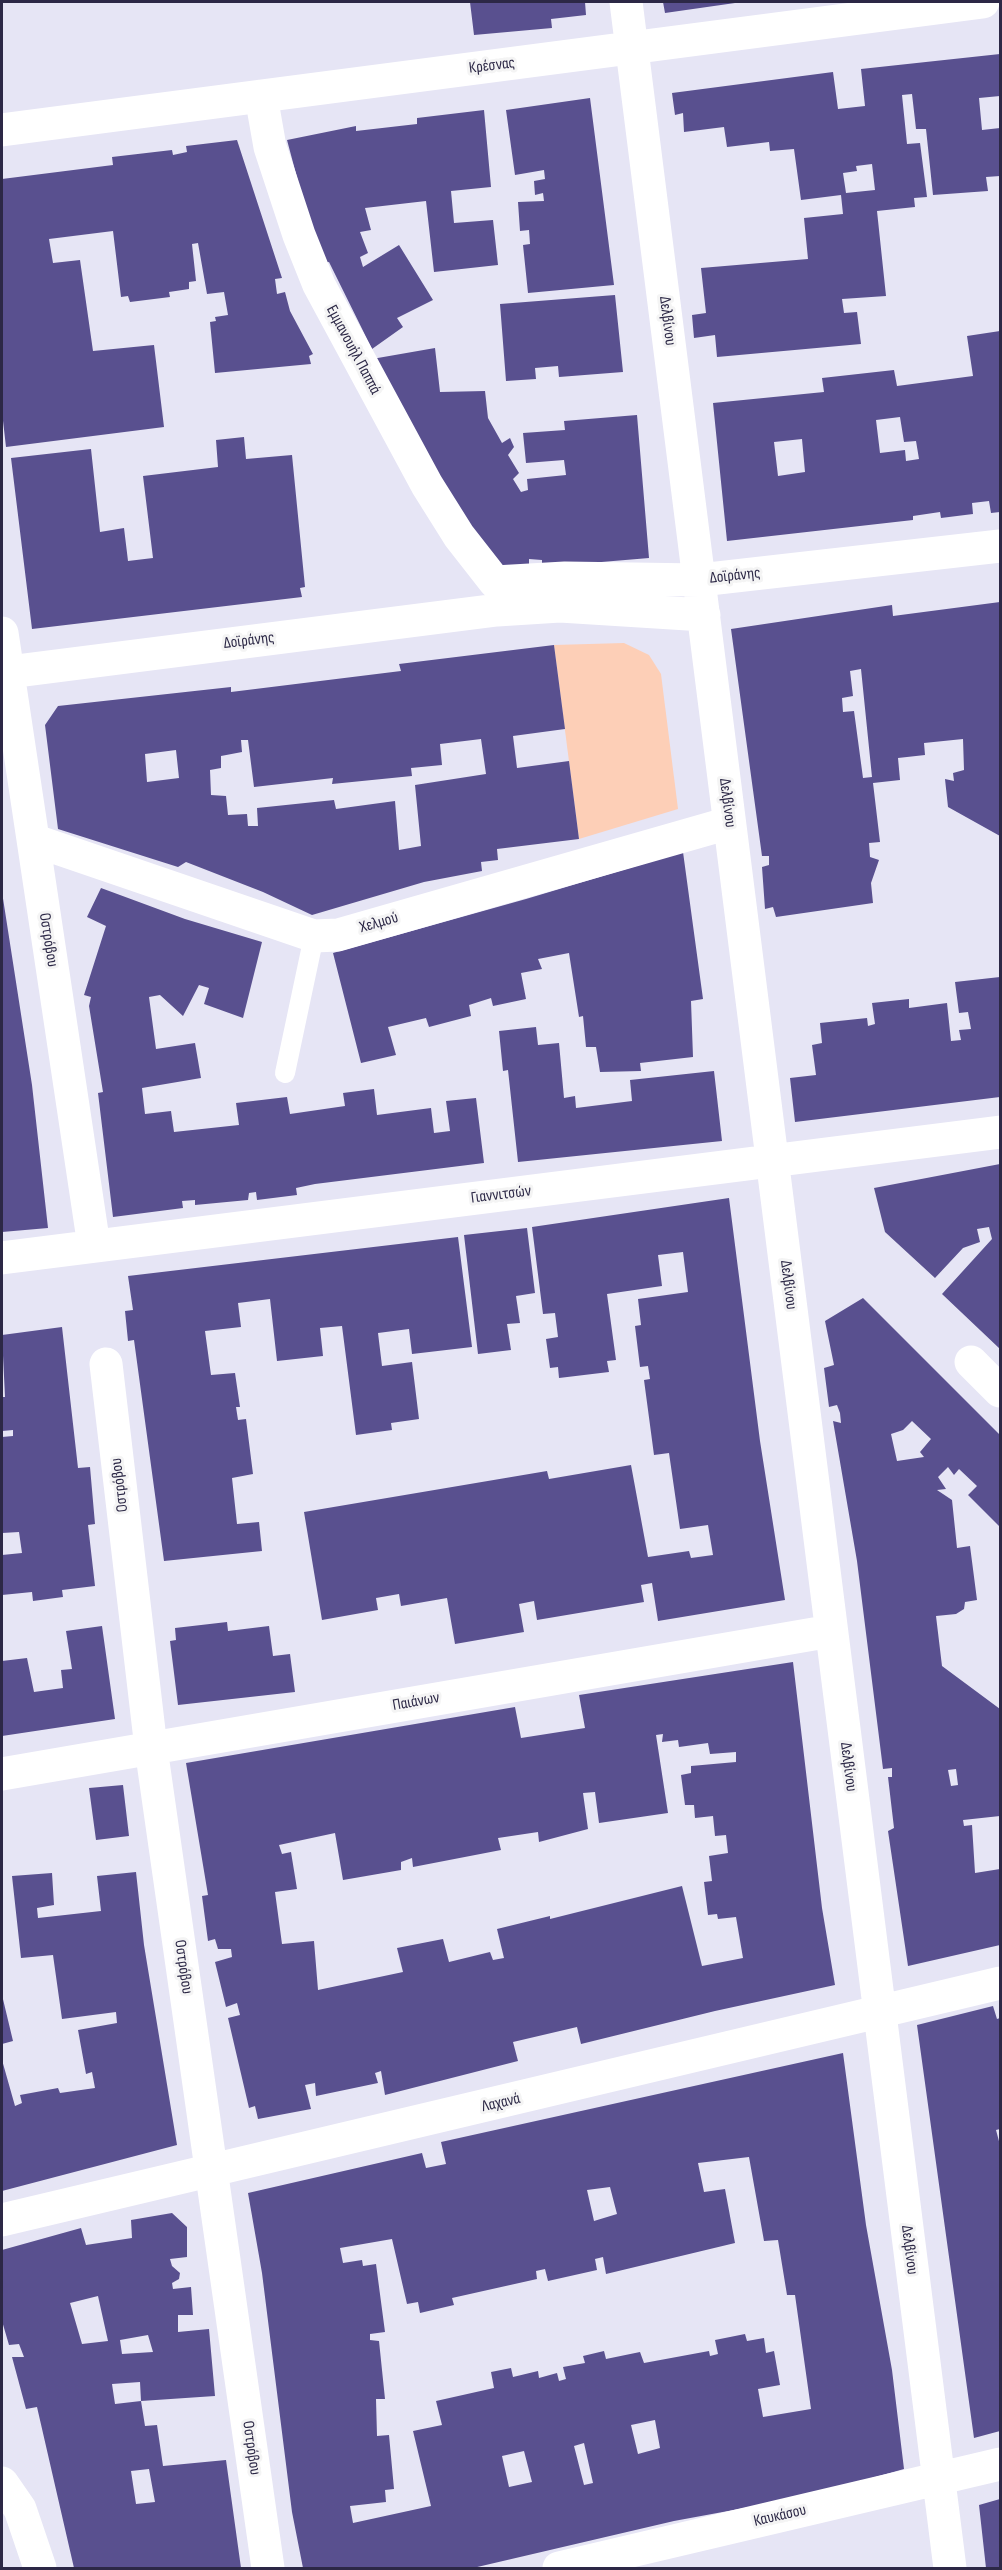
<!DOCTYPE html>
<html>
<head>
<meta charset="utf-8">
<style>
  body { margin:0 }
  #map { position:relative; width:1002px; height:2570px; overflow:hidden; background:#e6e5f5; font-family:"Sofia Sans Condensed",sans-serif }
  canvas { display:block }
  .frame { position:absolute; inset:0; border:3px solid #2c2846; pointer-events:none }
</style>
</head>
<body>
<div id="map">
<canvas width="1002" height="2570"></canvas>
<div class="frame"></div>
</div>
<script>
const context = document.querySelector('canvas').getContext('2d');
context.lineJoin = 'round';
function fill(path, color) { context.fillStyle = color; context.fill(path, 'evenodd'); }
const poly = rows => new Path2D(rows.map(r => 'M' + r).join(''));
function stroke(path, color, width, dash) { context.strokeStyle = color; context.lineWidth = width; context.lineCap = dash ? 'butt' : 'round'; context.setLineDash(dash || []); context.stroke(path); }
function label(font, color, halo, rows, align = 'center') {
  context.font = font + ' "Sofia Sans Condensed",sans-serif'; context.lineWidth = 6; context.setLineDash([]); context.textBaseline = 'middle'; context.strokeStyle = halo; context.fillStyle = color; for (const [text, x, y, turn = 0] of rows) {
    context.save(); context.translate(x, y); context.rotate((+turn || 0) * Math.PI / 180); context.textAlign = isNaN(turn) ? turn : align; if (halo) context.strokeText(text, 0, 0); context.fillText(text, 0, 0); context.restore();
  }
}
fill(poly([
  [624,643,649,655,661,674,678,809,579,839,554,645]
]), '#fdcfb7');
fill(poly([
  [470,2,585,2,586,15,551,19,552,28,474,35],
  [663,2,735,2,735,3,665,13],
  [1000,54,1000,96,979,98,982,130,1000,128,1000,176,986,177,988,191,933,195,926,129,916,129,912,94,902,95,907,144,920,143,927,197,914,198,915,207,877,211,886,296,842,299,844,313,857,312,861,344,717,357,715,335,694,338,692,315,706,313,701,268,808,259,804,218,843,214,841,195,801,200,794,149,770,151,769,142,727,147,724,127,684,132,683,113,675,115,672,93,833,72,838,109,865,106,861,69],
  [872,164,875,190,846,193,843,173,857,171,856,166],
  [590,98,614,285,528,293,523,245,530,244,529,230,520,231,518,202,544,201,543,193,535,195,534,181,545,179,544,170,515,175,506,110],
  [484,110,491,187,451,191,454,223,493,220,498,265,434,272,426,201,365,208,371,230,360,232,368,253,360,257,363,267,399,245,433,300,397,318,403,327,372,349,329,262,324,263,303,200,287,140,356,126,356,131,417,124,417,118],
  [237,140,282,278,275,279,277,294,285,292,290,311,313,354,309,356,311,364,215,373,210,322,216,321,215,317,228,315,224,292,207,294,198,243,192,244,196,281,189,282,189,289,169,292,170,297,130,302,128,296,121,297,113,231,49,239,53,263,80,260,93,351,154,345,164,427,6,447,2,412,2,179,113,165,112,157,172,150,173,155,187,152,186,146],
  [615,295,623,372,559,377,558,366,535,368,536,379,506,381,500,304],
  [1000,331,1000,512,991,513,989,501,972,503,973,514,941,518,940,512,913,516,913,520,727,541,713,403,824,392,822,378,894,370,897,386,973,376,967,336],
  [900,417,904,442,916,441,919,459,906,461,905,450,880,453,876,420],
  [802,439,805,472,778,476,774,442],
  [435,348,440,392,485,391,488,418,502,443,510,438,514,447,508,455,519,473,513,479,521,492,528,490,527,479,566,475,564,460,526,463,523,433,565,430,564,421,637,415,649,558,542,567,542,560,529,559,529,572,497,574,372,359],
  [244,437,246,459,292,455,305,587,300,588,302,597,32,629,11,458,91,449,100,532,124,528,128,561,153,558,143,476,218,467,216,440],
  [1000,602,1000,836,948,807,945,779,954,781,953,773,964,770,963,739,924,743,925,755,898,758,900,780,873,783,880,842,869,843,870,857,879,860,871,883,873,903,776,917,773,907,765,909,762,867,769,865,769,856,762,856,731,629,892,605,893,616],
  [861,669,872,777,863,778,854,711,843,712,842,698,853,696,850,671],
  [554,645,565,729,513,736,517,768,569,761,579,839,497,849,498,860,481,862,482,871,424,882,312,915,263,892,186,862,178,867,58,829,45,725,58,706,231,687,231,692,401,671,399,664],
  [481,739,486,774,415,785,421,846,399,850,395,801,336,809,334,800,257,808,258,826,248,826,247,814,228,815,226,796,211,795,210,770,221,768,221,756,242,752,241,740,248,740,254,787,333,778,332,784,412,776,411,768,442,765,440,744],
  [176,750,179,778,147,782,145,754],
  [683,852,703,999,691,1001,693,1057,640,1063,641,1071,600,1072,596,1047,586,1047,583,1016,579,1017,569,953,538,959,542,969,521,973,526,999,493,1006,491,998,469,1005,471,1016,429,1027,426,1018,388,1027,396,1055,361,1063,333,953,526,899],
  [101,888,185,919,262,942,243,1018,204,1004,209,988,199,985,183,1016,160,995,149,997,156,1049,195,1043,201,1078,142,1088,145,1114,171,1111,174,1132,239,1125,236,1103,287,1097,290,1114,345,1106,343,1093,374,1089,377,1115,431,1108,434,1133,450,1131,446,1101,476,1098,484,1163,315,1184,296,1188,297,1195,257,1200,256,1192,249,1193,248,1200,195,1205,195,1200,182,1201,183,1208,113,1217,98,1093,103,1092,89,1006,91,997,84,995,106,926,87,917],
  [2,892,32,1085,48,1228,2,1232],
  [1000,977,1000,1097,795,1122,790,1078,816,1075,812,1045,822,1043,820,1023,867,1018,868,1026,875,1024,872,1003,909,999,909,1008,947,1003,951,1041,961,1040,959,1030,971,1029,968,1012,959,1013,955,982],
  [536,1027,538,1045,559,1043,564,1098,575,1096,576,1108,632,1101,630,1080,714,1071,722,1141,518,1162,508,1070,503,1071,499,1031],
  [1000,1164,1000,1349,942,1294,992,1239,989,1227,977,1229,980,1242,963,1248,935,1278,885,1232,874,1188],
  [729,1198,760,1441,785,1600,658,1621,652,1583,641,1585,644,1602,537,1620,534,1601,519,1604,524,1632,455,1644,447,1598,401,1606,399,1594,376,1598,378,1610,322,1620,304,1512,547,1471,549,1479,631,1465,648,1557,689,1551,691,1558,713,1555,708,1525,680,1529,669,1453,654,1455,644,1380,650,1379,648,1366,640,1367,635,1326,641,1325,638,1299,688,1292,683,1252,658,1255,662,1286,607,1294,616,1360,607,1361,609,1372,559,1378,558,1367,550,1368,546,1339,558,1337,555,1313,543,1314,532,1227],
  [527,1228,535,1293,516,1296,520,1323,507,1324,511,1350,478,1354,464,1235],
  [458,1237,472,1347,412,1354,409,1329,378,1333,382,1366,412,1362,419,1419,391,1423,392,1430,356,1435,342,1326,320,1328,323,1356,277,1361,270,1299,238,1303,241,1327,205,1331,211,1375,235,1373,240,1407,236,1407,238,1420,246,1419,253,1474,232,1478,237,1524,259,1522,262,1551,164,1561,134,1340,128,1341,125,1311,133,1310,128,1276],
  [863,1298,1000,1435,1000,1527,968,1495,977,1486,959,1469,954,1475,948,1467,938,1477,946,1489,937,1490,952,1500,957,1548,970,1546,977,1600,965,1602,964,1609,956,1614,936,1616,942,1666,1000,1709,1000,1816,963,1820,964,1826,972,1825,975,1873,1000,1869,1000,1945,908,1966,888,1831,894,1828,888,1777,892,1777,892,1768,883,1769,857,1561,833,1421,841,1423,840,1413,837,1405,829,1407,824,1368,834,1365,825,1321],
  [912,1421,931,1439,920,1452,924,1457,897,1461,891,1434,903,1430],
  [956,1769,958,1785,951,1786,948,1770],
  [62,1327,78,1468,90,1467,95,1524,88,1525,95,1586,62,1590,63,1597,33,1601,32,1592,2,1595,2,1555,22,1553,19,1532,2,1533,2,1437,13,1436,13,1430,2,1431,2,1397,5,1397,2,1335],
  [227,1622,228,1631,269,1626,273,1656,290,1654,295,1692,178,1705,170,1641,176,1640,175,1628],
  [102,1626,115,1719,2,1736,2,1661,27,1658,34,1692,63,1688,61,1670,72,1669,66,1631],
  [793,1662,822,1908,835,1985,715,2011,581,2044,577,2027,513,2042,518,2061,385,2095,381,2071,375,2073,378,2083,316,2096,315,2083,305,2085,311,2109,258,2119,255,2106,249,2108,228,2018,240,2015,237,2003,226,2007,215,1962,232,1957,231,1949,218,1949,215,1939,208,1941,202,1896,208,1895,186,1763,515,1707,521,1738,585,1728,579,1695],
  [663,1734,662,1742,678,1740,679,1747,708,1743,710,1754,736,1752,736,1762,691,1766,691,1773,681,1775,685,1805,694,1805,695,1818,713,1816,715,1836,726,1835,728,1853,709,1856,712,1881,704,1882,708,1915,717,1914,718,1919,736,1917,743,1958,702,1966,682,1886,550,1919,550,1916,497,1929,504,1958,493,1960,490,1952,449,1962,443,1939,397,1948,403,1972,318,1990,314,1941,282,1944,275,1892,297,1889,291,1852,282,1854,279,1845,335,1833,343,1880,401,1870,401,1862,412,1858,413,1867,501,1850,498,1838,538,1832,539,1842,588,1829,583,1793,595,1792,599,1823,668,1813,656,1735],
  [123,1785,129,1836,96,1840,89,1788],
  [136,1872,144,1945,177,2145,2,2191,2,2060,15,2106,22,2103,20,2095,58,2088,60,2093,95,2088,92,2072,86,2074,78,2030,117,2023,116,2012,62,2019,53,1955,21,1958,12,1876,52,1873,54,1905,37,1908,38,1918,101,1911,97,1876],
  [2,1995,13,2041,2,2044],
  [993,2006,997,2019,1000,2018,1000,2129,996,2130,1000,2145,1000,2431,974,2438,917,2025],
  [843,2053,866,2225,892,2370,904,2469,804,2497,674,2521,473,2568,303,2568,292,2512,262,2273,248,2193,422,2153,426,2168,446,2164,441,2142],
  [749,2157,764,2241,778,2240,787,2295,795,2295,811,2409,763,2417,758,2389,780,2385,774,2351,766,2353,764,2338,747,2341,745,2334,715,2340,718,2354,710,2356,709,2351,644,2363,640,2352,606,2359,604,2351,583,2356,585,2363,563,2367,566,2379,559,2381,557,2373,539,2378,538,2371,513,2377,511,2368,491,2372,494,2388,436,2401,442,2425,413,2431,431,2506,353,2523,350,2506,386,2502,385,2490,394,2489,389,2435,377,2436,376,2399,385,2399,379,2341,370,2340,370,2334,385,2332,376,2264,363,2266,362,2260,343,2263,340,2248,392,2239,407,2304,418,2302,420,2313,454,2305,452,2298,537,2279,536,2271,545,2269,548,2281,597,2270,595,2259,603,2257,606,2274,735,2243,725,2189,704,2192,698,2163],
  [610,2187,617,2214,594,2221,587,2190],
  [655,2420,660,2448,638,2454,631,2425],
  [584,2443,593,2483,584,2485,574,2446],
  [524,2451,532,2482,509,2487,502,2456],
  [172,2213,187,2227,187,2257,170,2259,172,2266,180,2273,179,2279,172,2283,173,2289,191,2287,193,2315,178,2315,178,2332,209,2329,215,2396,141,2401,140,2382,112,2384,115,2404,141,2401,145,2426,157,2425,163,2466,226,2460,241,2568,74,2568,37,2407,26,2409,12,2357,24,2357,19,2344,9,2345,2,2321,2,2250,81,2228,86,2245,132,2238,131,2220],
  [98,2296,108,2341,82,2344,70,2303],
  [148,2335,153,2352,122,2354,120,2340],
  [149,2469,155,2502,136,2504,131,2471],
  [1000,2499,1000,2568,986,2568,979,2505]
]), '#59508f');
stroke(poly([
  [285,1073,314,936]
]), '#fff', 20);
stroke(poly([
  [626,2,950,2568],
  [261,96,270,147,299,235,319,285,427,485,459,536,495,582],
  [2,130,983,2],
  [495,582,565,578,700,580,1000,546],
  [2,633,94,1246],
  [2,673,497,610,560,606,704,615],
  [33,840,314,936,338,935,729,823],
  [2,1258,1000,1132],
  [971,1362,1000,1391],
  [106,1364,151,1748,268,2568],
  [2,1774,831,1631],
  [2,2220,1000,1983],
  [2,2483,20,2509,40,2568],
  [559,2568,1000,2464]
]), '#fff', 33);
label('16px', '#2c2846', '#f4f4f4', [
  ["Κρέσνας",492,66,-7],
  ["Δελβίνου",667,321,83],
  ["Εμμανουήλ Παππά",353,350,62],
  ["Δοϊράνης",735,576,-6],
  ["Δοϊράνης",249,641,-7],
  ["Δελβίνου",727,803,83],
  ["Χελμού",379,923,-16],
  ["Οστρόβου",48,940,81],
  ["Γιαννιτσών",501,1195,-7],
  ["Δελβίνου",788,1285,83],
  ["Οστρόβου",120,1485,-97],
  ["Παιάνων",416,1702,-10],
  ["Δελβίνου",848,1767,83],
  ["Οστρόβου",183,1967,82],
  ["Λαχανά",501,2103,-13],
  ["Δελβίνου",909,2250,83],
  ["Οστρόβου",251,2448,82],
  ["Καυκάσου",780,2516,-13]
]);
</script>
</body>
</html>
